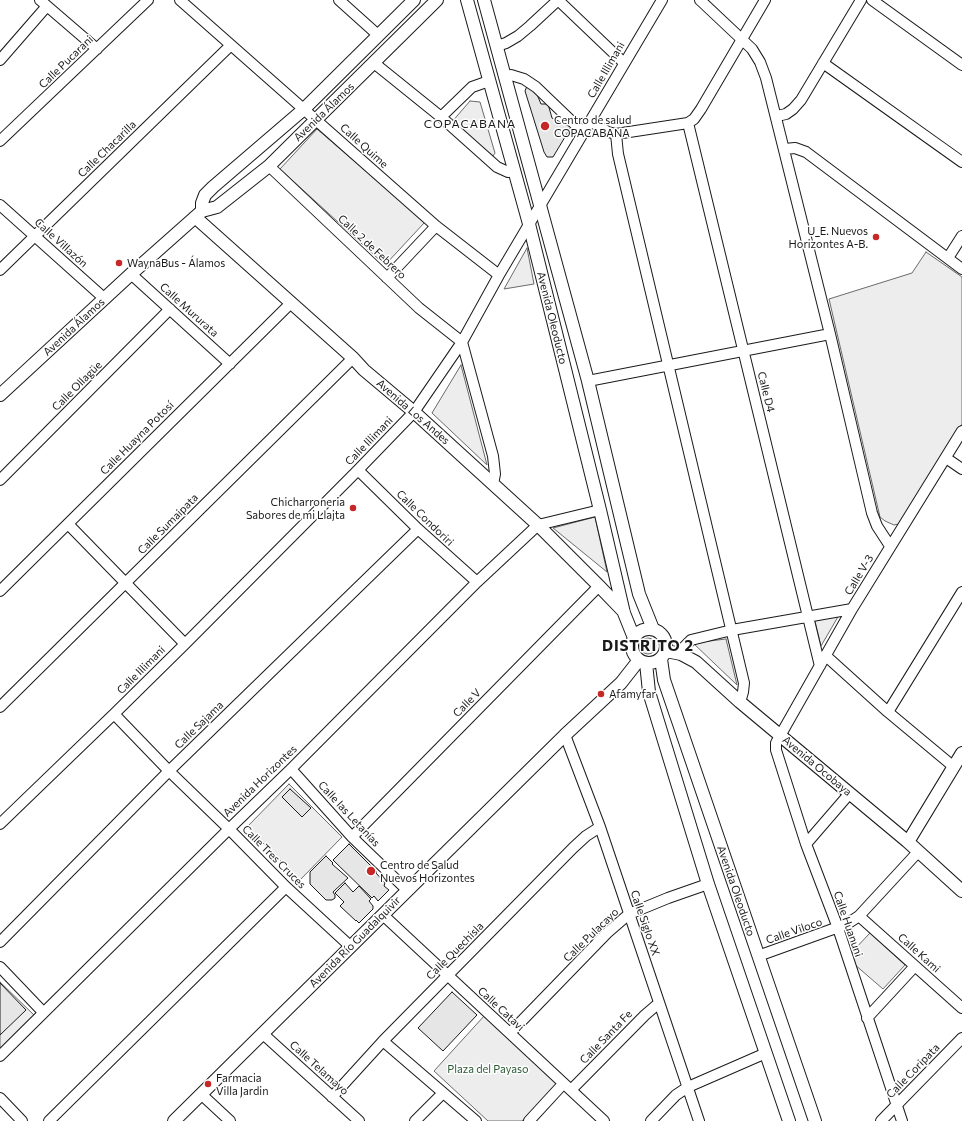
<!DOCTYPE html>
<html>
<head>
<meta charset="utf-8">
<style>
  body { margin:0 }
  canvas { display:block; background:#fff }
</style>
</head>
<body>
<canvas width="962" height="1121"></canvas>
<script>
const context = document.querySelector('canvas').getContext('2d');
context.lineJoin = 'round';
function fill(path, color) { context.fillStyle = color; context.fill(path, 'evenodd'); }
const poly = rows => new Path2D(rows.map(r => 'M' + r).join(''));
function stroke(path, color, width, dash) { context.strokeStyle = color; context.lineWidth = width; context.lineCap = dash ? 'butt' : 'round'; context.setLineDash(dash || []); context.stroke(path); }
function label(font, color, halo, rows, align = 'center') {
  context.font = font + ' Commissioner,sans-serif'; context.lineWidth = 3; context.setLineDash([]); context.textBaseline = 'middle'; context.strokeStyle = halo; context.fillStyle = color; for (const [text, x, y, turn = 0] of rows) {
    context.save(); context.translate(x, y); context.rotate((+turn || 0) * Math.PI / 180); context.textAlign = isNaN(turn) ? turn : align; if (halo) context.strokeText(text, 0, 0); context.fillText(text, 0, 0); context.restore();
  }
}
const built = poly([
  [470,101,480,102,495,153,493,156,451,123,470,101],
  [317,129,425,222,385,265,280,169,317,129],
  [527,248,534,284,504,289,527,248],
  [926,252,962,277,962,424,903,523,894,525,885,521,880,517,829,299,912,273,926,252],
  [461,365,487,465,432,413,461,365],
  [595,517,607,572,553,528,595,517],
  [839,615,821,646,815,621,839,615],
  '640 646a8 8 0 1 1 16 0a8 8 0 1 1-16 0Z',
  [726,639,737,685,693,643,726,639],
  [289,784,342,837,300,880,247,827,289,784],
  [870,933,905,965,883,989,854,964,852,952,870,933],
  [0,982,35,1016,0,1051,0,982],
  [485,1015,559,1083,522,1121,488,1121,434,1071,485,1015]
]);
fill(built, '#ededed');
stroke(built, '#6a6a6a', 1);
const building = poly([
  [527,86,536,92,541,104,548,104,552,118,571,127,553,157,547,157,544,152,525,91,527,86],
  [290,789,311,808,302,817,282,797,290,789],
  [349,844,377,872,376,873,385,883,384,886,389,890,378,901,374,896,372,898,333,860,349,844],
  [326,856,333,863,332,864,348,878,333,892,335,895,335,898,332,900,326,900,310,884,310,872,326,856],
  [345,883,353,892,359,886,371,899,369,901,373,906,373,909,359,923,356,920,356,921,340,906,344,902,335,893,345,883],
  [0,983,26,1010,0,1035,0,983],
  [452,992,477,1015,443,1051,418,1028,452,992]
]);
fill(building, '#e6e6e6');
stroke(building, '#1a1a1a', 1);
const minor = poly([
  [40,0,97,49],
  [180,0,436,226,499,275],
  [339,0,378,35],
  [558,0,624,63],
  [700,0,752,49,760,62,766,78,830,334,872,513,877,526,890,546],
  [872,0,962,65],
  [497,46,506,43,518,36,530,26,558,0],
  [0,60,47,6],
  [374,63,441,117,497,167,508,172,514,171],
  [823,63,962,162],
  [506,77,511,75,524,79,536,87,584,133],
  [777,116,786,114,793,109,801,100,861,0],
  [441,117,472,87,489,81],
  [590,121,608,132,616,134,688,123,694,119,701,109,765,0],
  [688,123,820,666],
  [616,134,618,154,744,683,743,692,740,702],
  [0,141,148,0],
  [785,149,795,148,806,152,962,269],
  [269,166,419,308,462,342,493,456,495,474,493,484],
  [0,205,105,299],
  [948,258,962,236],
  [0,270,231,45],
  [131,274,230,364],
  [387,278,436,226],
  [588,381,830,334],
  [946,458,962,469],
  [358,470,418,529,477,582],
  [0,480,170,309],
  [68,524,185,644],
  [0,591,291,303],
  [681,654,684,647,691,640,732,630,852,609],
  [826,656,888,712,954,767],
  [0,707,353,358],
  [888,712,962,592],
  [114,714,169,771,229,829,286,887,350,946],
  [565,735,600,827,699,1121],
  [291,769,352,837,407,890],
  [0,824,114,714,185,644,358,470,414,412,462,342,499,275,662,0],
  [352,837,599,586],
  [806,844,850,793],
  [383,915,604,1121],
  [859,916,962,1008],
  [0,942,169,771,418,529],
  [758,956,847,924,859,916,918,852],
  [0,967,43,1012],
  [867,1018,915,966],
  [262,1033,359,1121],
  [510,1033,607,933,629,914,668,898,708,884],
  [383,1041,476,1121],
  [0,1056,229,829,291,769,477,582,538,525,600,510],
  [571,1090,645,1015,659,1003],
  [201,1094,230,1121],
  [332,1097,383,1041,573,848,586,836,600,827],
  [0,1098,22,1121],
  [49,1121,286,887],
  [415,1121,443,1093],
  [529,1121,563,1084],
  [651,1121,676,1095,688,1087,766,1053],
  [881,1121,962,1038],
  [902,1121,838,928,806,844,776,750,776,743,852,609,962,431]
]);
const tertiary = poly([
  [467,0,529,224,600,510,624,613,634,638],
  [484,0,588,381,639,594,653,629],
  [202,211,202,203,205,195,213,187,304,109,414,0],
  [195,217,353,358,364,370,414,412,493,484,538,525,599,586,624,612],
  [0,395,131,274,202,211,217,207,269,166,437,0],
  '632 646a17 17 0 1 1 34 0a17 17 0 1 1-34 0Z',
  [666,651,681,654,696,662,740,702,908,842,962,891],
  [661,659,664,680,815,1121],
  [646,663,649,692,708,884,789,1121],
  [908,842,962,753],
  [174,1121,565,735,621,683,639,660]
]);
stroke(minor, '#1a1a1a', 12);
stroke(tertiary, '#1a1a1a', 14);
stroke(minor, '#fff', 10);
stroke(tertiary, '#fff', 12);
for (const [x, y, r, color] of [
  [545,126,5,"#c62828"],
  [876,237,4,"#c62828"],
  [119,263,4,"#c62828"],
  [353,508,4,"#c62828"],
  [601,694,4,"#c62828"],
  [371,871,5,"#c62828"],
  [208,1084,4,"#c62828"]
]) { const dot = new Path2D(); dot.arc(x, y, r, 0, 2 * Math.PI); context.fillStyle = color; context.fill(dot); stroke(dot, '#fff', 1.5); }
label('11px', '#1a1a1a', '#fff', [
  ["Calle Pucarani",66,62,-44],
  ["Calle Illimani",606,70,-60],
  ["Avenida Álamos",324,112,-44],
  ["Calle Quime",364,146,42],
  ["Calle Chacarilla",107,149,-44],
  ["Calle Villazón",61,243,42],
  ["Calle 2 de Febrero",372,247,43],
  ["Calle Mururata",189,310,42],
  ["Avenida Oleoducto",552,318,76],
  ["Avenida Álamos",74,327,-43],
  ["Calle Ollagüe",77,386,-45],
  ["Calle D4",766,392,76],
  ["Avenida Los Andes",413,412,41],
  ["Calle Huayna Potosí",137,438,-45],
  ["Calle Illimani",369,441,-46],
  ["Calle Condoriri",425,518,44],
  ["Calle Sumaipata",168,524,-45],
  ["Calle V-3",859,575,-59],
  ["Calle Illimani",141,670,-45],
  ["Calle V",467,703,-45],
  ["Calle Sajama",199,725,-44],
  ["Avenida Ocobaya",817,766,40],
  ["Avenida Horizontes",260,781,-44],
  ["Calle las Letanías",349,814,47],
  ["Calle Tres Cruces",274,857,45],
  ["Avenida Oleoducto",736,891,71],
  ["Calle Siglo XX",645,923,71],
  ["Calle Huanuni",848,924,71],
  ["Calle Viloco",794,931,-19],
  ["Calle Pulacayo",591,935,-44],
  ["Avenida Río Guadalquivir",355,942,-45],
  ["Calle Quechisla",455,951,-45],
  ["Calle Kami",919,953,42],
  ["Calle Catavi",501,1009,43],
  ["Calle Santa Fe",606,1037,-46],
  ["Calle Telamayo",319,1068,42],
  ["Calle Coripata",913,1071,-46]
]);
label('11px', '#1a1a1a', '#fff', [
  ["Centro de salud",554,120],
  ["COPACABANA",554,133],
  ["U_E. Nuevos",868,231,"right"],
  ["Horizontes A-B.",868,244,"right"],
  ["WaynaBus - Álamos",127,263],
  ["Chicharroneria",345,502,"right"],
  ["Sabores de mi Llajta",345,515,"right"],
  ["Afamyfar",609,694],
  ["Centro de Salud",380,865],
  ["Nuevos Horizontes",380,878],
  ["Farmacia",216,1078],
  ["Villa Jardin",216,1091]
], 'left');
label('11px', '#2b5a34', '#fff', [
  ["Plaza del Payaso",488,1069]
]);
context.letterSpacing = '1px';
label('12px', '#1a1a1a', '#fff', [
  ["COPACABANA",470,124]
]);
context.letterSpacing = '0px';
context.letterSpacing = '1px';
label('bold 15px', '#1a1a1a', '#fff', [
  ["DISTRITO 2",648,646]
]);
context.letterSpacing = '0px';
</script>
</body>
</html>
